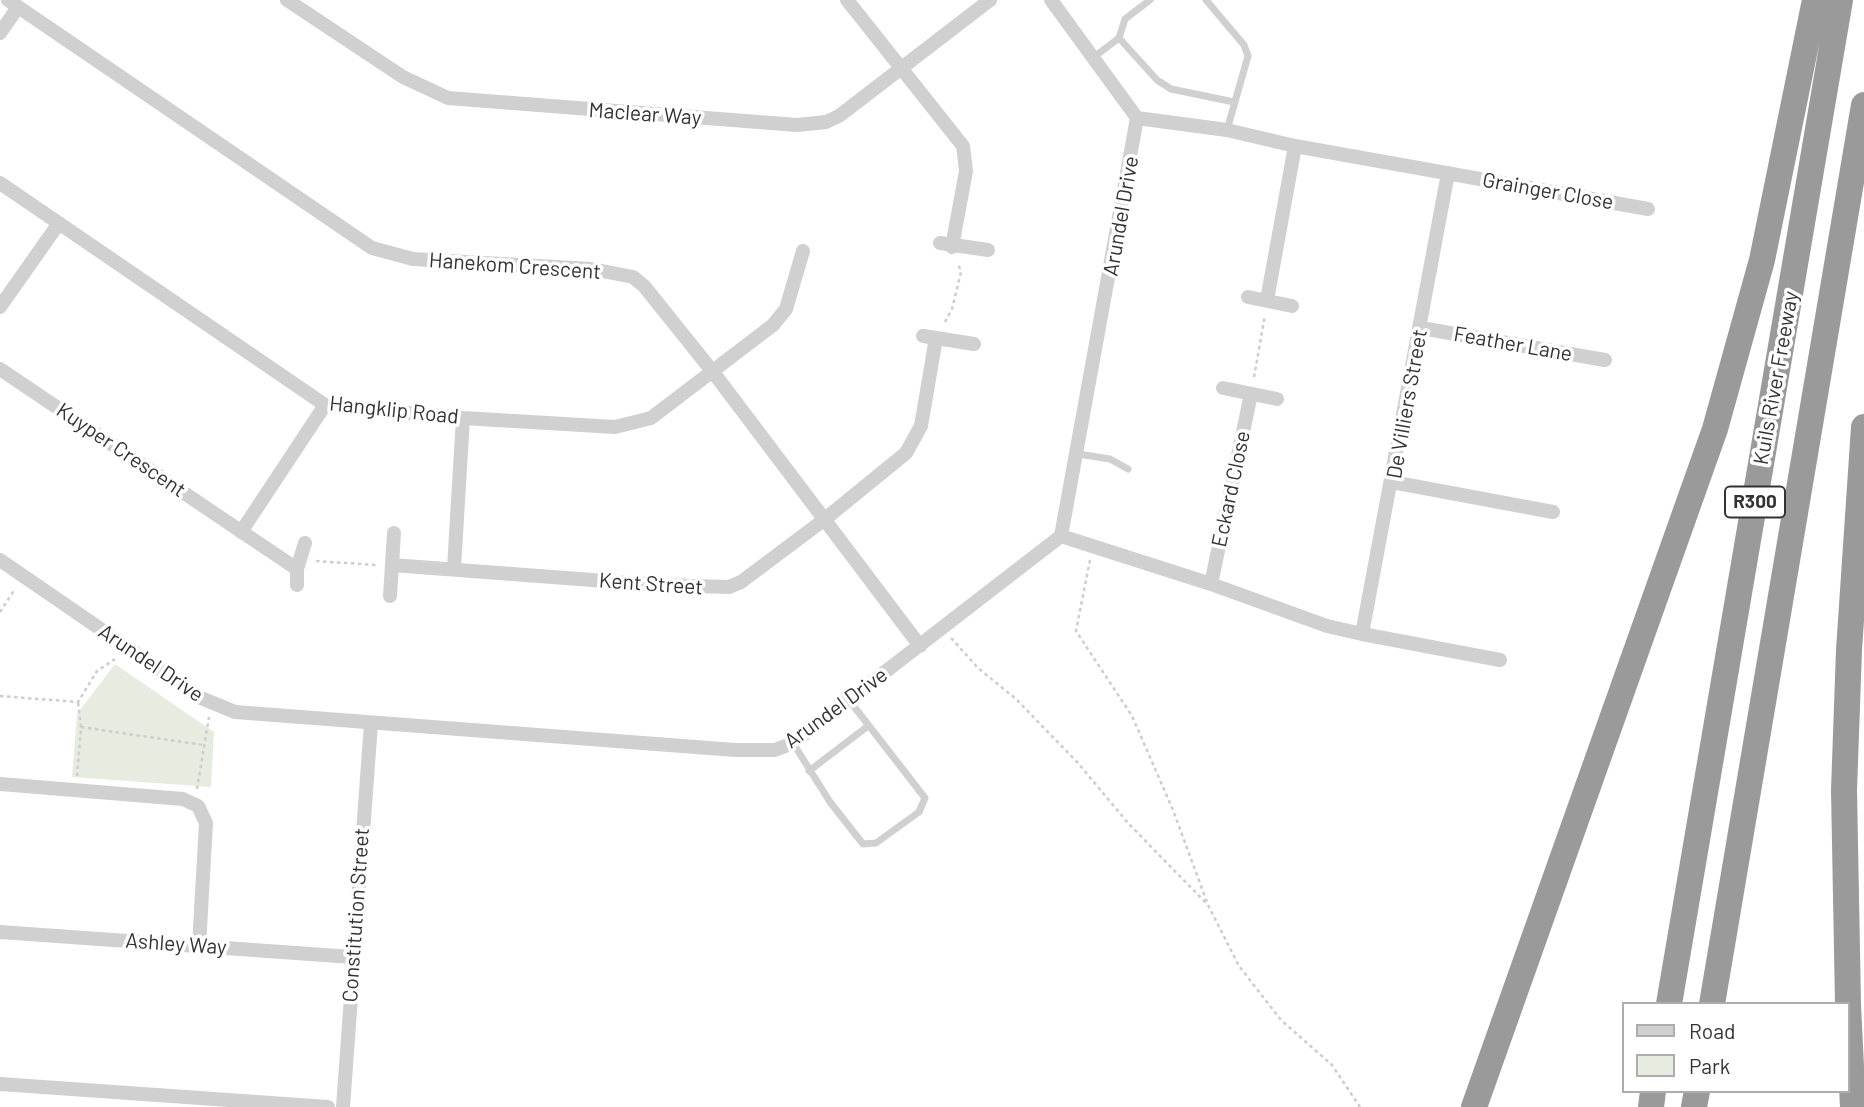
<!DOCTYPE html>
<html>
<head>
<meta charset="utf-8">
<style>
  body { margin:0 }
  #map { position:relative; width:1864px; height:1107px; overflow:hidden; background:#fff; font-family:Barlow,sans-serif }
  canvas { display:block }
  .legend { position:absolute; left:1622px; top:1002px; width:228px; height:91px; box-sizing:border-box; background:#fff; border:2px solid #adadad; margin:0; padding:9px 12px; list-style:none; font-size:21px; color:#333 }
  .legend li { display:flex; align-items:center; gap:14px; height:35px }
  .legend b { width:35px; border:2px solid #adadad }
</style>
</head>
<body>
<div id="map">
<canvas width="1864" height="1107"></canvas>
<ul class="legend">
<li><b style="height:9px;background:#d0d0d0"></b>Road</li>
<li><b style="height:19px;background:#e6ecdf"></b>Park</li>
</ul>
</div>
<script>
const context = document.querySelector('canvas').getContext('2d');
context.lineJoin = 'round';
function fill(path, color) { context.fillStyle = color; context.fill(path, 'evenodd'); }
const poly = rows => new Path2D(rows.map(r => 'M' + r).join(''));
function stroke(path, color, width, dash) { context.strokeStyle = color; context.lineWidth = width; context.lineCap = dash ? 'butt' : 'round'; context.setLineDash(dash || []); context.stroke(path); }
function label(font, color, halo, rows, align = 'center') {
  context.font = font + ' Barlow,sans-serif'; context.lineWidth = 7; context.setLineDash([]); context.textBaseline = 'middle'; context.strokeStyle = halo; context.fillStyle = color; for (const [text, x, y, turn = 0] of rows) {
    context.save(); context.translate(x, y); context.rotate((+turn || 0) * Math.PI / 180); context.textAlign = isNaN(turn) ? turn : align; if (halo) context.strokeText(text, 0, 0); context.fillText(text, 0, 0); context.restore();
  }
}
fill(poly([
  [115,664,214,732,211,787,72,777,77,714]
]), '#e6ecdf');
stroke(poly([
  [945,322,952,309,961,272,958,263],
  [1254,377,1265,315],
  [1090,560,1076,631,1132,716,1173,810,1208,905,1239,966,1281,1020,1332,1065,1360,1107],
  [316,561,376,565],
  [0,612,15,589],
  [951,638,978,668,1016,699,1078,763,1128,823,1206,903],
  [0,696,78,702,97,671,115,659],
  [81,727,203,745],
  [77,776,81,727,78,702],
  [197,789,209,717]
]), '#cdcdcd', 2.5, [3.5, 3.5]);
stroke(poly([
  [1206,0,1244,45,1248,56,1227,130],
  [1119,38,1157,80,1171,89,1234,102],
  [1094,57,1119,38,1125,19,1150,0],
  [1078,454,1110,459,1128,469],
  [793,743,830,802,863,844,876,843,919,812,925,798,849,700],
  [809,771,868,726]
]), '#d0d0d0', 7);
stroke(poly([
  [8,0,372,248,413,259,592,269,633,277,644,286,713,372,920,646],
  [287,0,403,77,448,98,797,125,826,122,839,116,990,0],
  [847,0,963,146,966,171,952,247],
  [0,33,18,7],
  [1137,118,1227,130,1295,146,1648,209],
  [0,183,325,405,463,418,615,427,651,418,773,325,786,309,803,251],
  [940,243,988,250],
  [1248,297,1292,306],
  [1267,300,1295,146],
  [0,307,59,223],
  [1421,328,1605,360],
  [923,336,974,344],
  [0,369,297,569],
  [1223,388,1277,399],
  [1392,482,1553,512],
  [241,532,325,405],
  [1061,536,1211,584,1327,626,1362,634,1448,173],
  [0,560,201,698,235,712,735,750,775,750,793,743,1061,536,1137,118,1051,0],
  [392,565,659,585,729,587,741,582,825,519,906,453,921,426,936,338],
  [454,568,463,418],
  [1211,584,1251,394],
  [297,585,297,569,305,543],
  [390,596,394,533],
  [1362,634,1500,660],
  [0,784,183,799,198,806,206,823,199,946],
  [0,932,352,957],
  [0,1084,328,1107],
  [343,1107,371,723]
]), '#d0d0d0', 14);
stroke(poly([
  [1669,1004,1840,0],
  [1712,1004,1864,105],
  [1848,1004,1844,790,1849,650,1864,427],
  [1848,1005,1853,1107],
  [1474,1107,1715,429,1762,260,1815,0],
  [1651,1107,1653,1091],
  [1694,1107,1697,1091]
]), '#9a9a9a', 26);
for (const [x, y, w] of [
  [1755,502,60]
]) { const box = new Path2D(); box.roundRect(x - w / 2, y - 15.5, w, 31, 5); context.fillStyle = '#fff'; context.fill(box); stroke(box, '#333', 2); }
label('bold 19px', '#333', null, [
  ["R300",1755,502]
]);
label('21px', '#333', '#fff', [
  ["Maclear Way",645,114,4],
  ["Grainger Close",1548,191,10],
  ["Arundel Drive",1121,216,-80],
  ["Hanekom Crescent",515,266,4],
  ["Feather Lane",1513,344,10],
  ["Kuils River Freeway",1776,378,-80],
  ["De Villiers Street",1407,404,-80],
  ["Hangklip Road",394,410,6],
  ["Kuyper Crescent",121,450,34],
  ["Eckard Close",1231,489,-78],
  ["Kent Street",651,584,4],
  ["Arundel Drive",151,663,34],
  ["Arundel Drive",836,708,-36],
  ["Constitution Street",356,915,-86],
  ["Ashley Way",176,944,4]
]);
</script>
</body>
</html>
